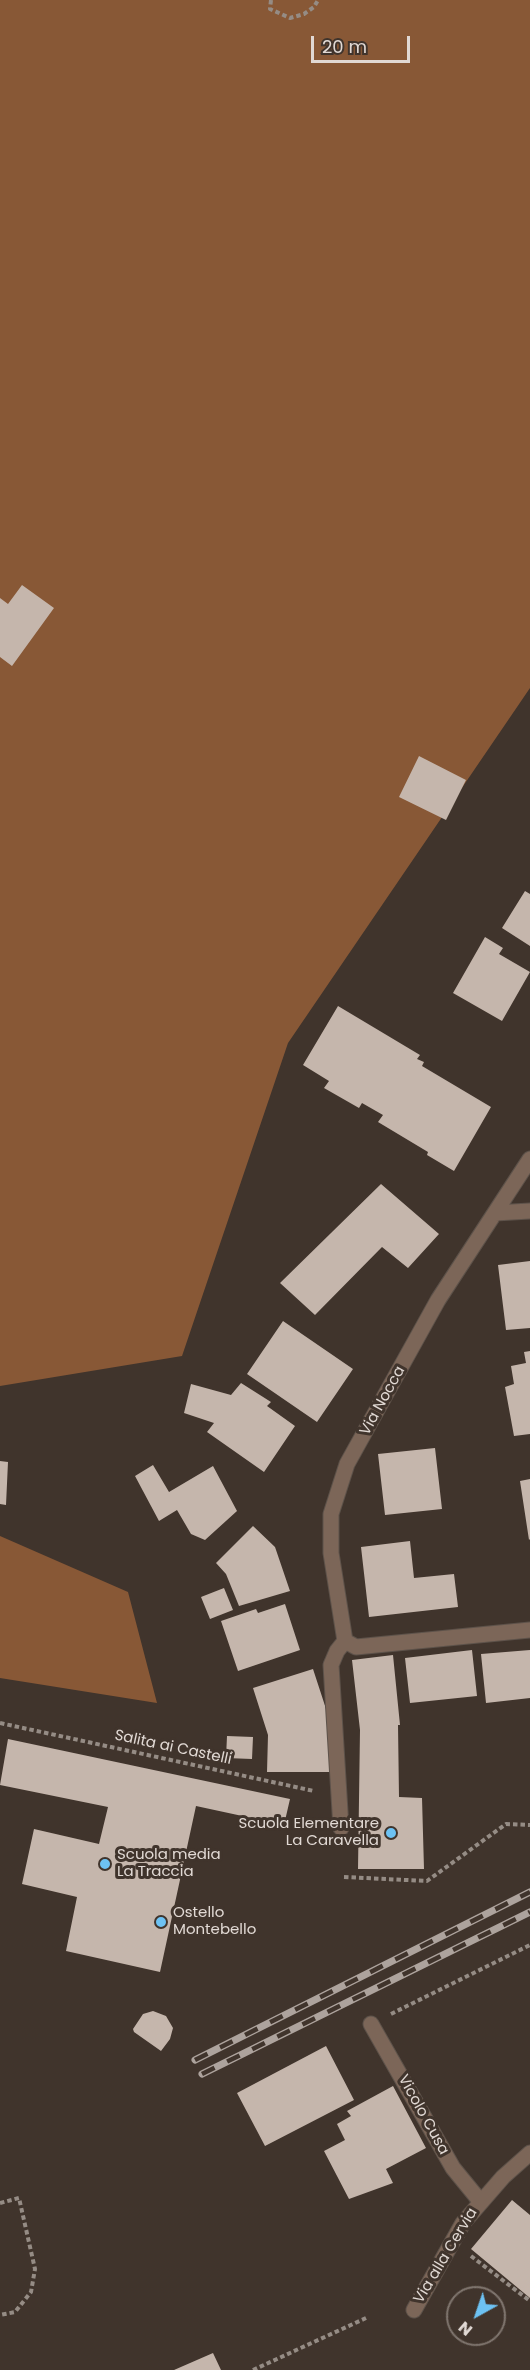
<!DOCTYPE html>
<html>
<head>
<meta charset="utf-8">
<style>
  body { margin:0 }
  #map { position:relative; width:530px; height:2370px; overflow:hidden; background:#40342c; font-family:Poppins,sans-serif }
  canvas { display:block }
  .north { position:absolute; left:446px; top:2286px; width:60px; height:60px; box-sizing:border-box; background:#40342c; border:2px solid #80766f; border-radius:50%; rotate:220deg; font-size:16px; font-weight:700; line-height:24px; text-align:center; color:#e1d9d4 }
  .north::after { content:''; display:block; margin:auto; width:21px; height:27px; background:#6dc2f3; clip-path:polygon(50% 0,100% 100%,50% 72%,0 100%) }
  .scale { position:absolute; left:311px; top:36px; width:99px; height:27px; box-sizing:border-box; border:3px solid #e1d9d4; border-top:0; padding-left:8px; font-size:18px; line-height:21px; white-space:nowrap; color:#e1d9d4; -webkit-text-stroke:4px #40342c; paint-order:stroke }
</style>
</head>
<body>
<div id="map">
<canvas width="530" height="2370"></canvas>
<div class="north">N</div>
<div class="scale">20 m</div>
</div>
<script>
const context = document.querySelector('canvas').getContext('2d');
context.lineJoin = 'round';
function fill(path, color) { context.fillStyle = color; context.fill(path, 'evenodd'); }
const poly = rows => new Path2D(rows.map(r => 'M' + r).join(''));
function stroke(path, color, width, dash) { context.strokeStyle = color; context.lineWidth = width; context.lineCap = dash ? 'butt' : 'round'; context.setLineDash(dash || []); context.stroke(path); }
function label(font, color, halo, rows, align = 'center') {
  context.font = font + ' Poppins,sans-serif'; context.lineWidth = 6; context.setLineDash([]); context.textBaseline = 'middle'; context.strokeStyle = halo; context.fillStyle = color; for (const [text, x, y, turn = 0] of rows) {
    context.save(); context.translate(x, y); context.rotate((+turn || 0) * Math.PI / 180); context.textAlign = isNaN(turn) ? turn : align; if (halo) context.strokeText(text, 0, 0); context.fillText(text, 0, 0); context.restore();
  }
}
fill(poly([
  [0,0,530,0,530,688,288,1043,182,1356,0,1386],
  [0,1536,128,1592,157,1703,0,1678]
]), '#885836');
fill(poly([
  [22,585,54,608,12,666,0,657,0,598,8,604],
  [419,756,466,780,446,820,399,797],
  [525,891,530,894,530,946,502,928],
  [485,937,503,948,499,954,530,972,502,1021,453,993],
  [338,1006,420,1055,417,1059,424,1062,422,1066,491,1107,454,1171,427,1155,428,1152,378,1122,383,1115,362,1103,359,1108,324,1088,329,1081,303,1065],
  [381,1184,439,1234,408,1268,382,1247,315,1315,280,1283],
  [530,1261,530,1328,506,1330,498,1265],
  [283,1321,353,1369,317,1422,247,1374],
  [530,1351,530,1434,514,1436,505,1387,514,1384,511,1366,526,1363,524,1352],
  [241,1383,271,1402,267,1406,295,1426,264,1472,207,1432,214,1423,184,1413,191,1384,231,1395],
  [435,1448,442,1509,385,1515,378,1454],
  [0,1461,8,1462,6,1505,0,1504],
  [153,1465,169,1492,213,1466,237,1511,205,1540,191,1534,177,1510,159,1521,135,1476],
  [530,1479,530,1539,529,1540,520,1481],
  [253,1526,275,1547,290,1591,239,1606,226,1574,216,1563],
  [410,1541,414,1578,454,1574,458,1607,369,1617,361,1547],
  [224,1588,233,1610,210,1619,201,1597],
  [285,1604,300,1650,238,1671,221,1621,256,1609,258,1613],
  [472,1650,477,1696,410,1703,405,1658],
  [530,1650,530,1698,486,1703,481,1654],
  [393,1655,400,1725,398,1725,399,1797,422,1798,424,1869,358,1869,360,1730,352,1660],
  [313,1669,329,1718,330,1772,267,1772,268,1735,253,1688],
  [227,1736,253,1737,252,1759,226,1758],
  [8,1739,290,1799,284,1825,196,1806,160,1972,66,1951,77,1897,22,1884,34,1829,99,1844,108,1807,0,1785],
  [153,2011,166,2016,173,2028,170,2039,161,2051,134,2032,133,2029,143,2014],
  [326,2046,354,2100,265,2146,237,2093],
  [393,2086,426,2148,386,2169,393,2183,349,2199,324,2151,345,2140,337,2124,351,2116,347,2111],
  [512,2200,530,2215,530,2298,471,2249],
  [213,2353,221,2370,174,2370]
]), '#c5b6ac');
const minor = poly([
  [495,1213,530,1211],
  [345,1641,331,1553,331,1514,347,1464,438,1300,530,1159],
  [345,1641,356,1647,530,1630],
  [341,1828,331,1665,337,1651,345,1641],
  [371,2024,453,2168,480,2201],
  [414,2310,463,2223,503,2177,530,2153]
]);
stroke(minor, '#5d524a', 17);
stroke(poly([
  [271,0,270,9,290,18,304,14,314,7,318,0],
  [0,1723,314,1791],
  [344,1877,427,1881,506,1824,530,1825],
  [391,2014,530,1945],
  [0,2203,19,2198,35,2269,31,2292,15,2312,0,2315],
  [471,2256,530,2301],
  [253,2370,366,2318]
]), '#958c85', 4, [4.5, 3]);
stroke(minor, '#7c6658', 15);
const rail = poly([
  [195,2060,530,1892],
  [202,2074,530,1912]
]);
stroke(rail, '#ada39d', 7);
stroke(rail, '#40342c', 4.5, [14]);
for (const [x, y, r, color] of [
  [391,1833,6,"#6dc2f3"],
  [105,1864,6,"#6dc2f3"],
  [161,1922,6,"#6dc2f3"]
]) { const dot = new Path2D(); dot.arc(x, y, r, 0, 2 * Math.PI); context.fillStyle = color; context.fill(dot); stroke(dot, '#40342c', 2); }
label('15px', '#e1d9d4', '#40342c', [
  ["Via Nocca",383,1401,-61],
  ["Salita ai Castelli",173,1748,12],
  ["Vicolo Cusa",423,2115,61],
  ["Via alla Cervia",446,2256,-59]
]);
label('15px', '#e1d9d4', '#40342c', [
  ["Scuola Elementare",379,1824,"right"],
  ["La Caravella",379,1841,"right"],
  ["Scuola media",117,1855],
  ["La Traccia",117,1872],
  ["Ostello",173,1913],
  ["Montebello",173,1930]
], 'left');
</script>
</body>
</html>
